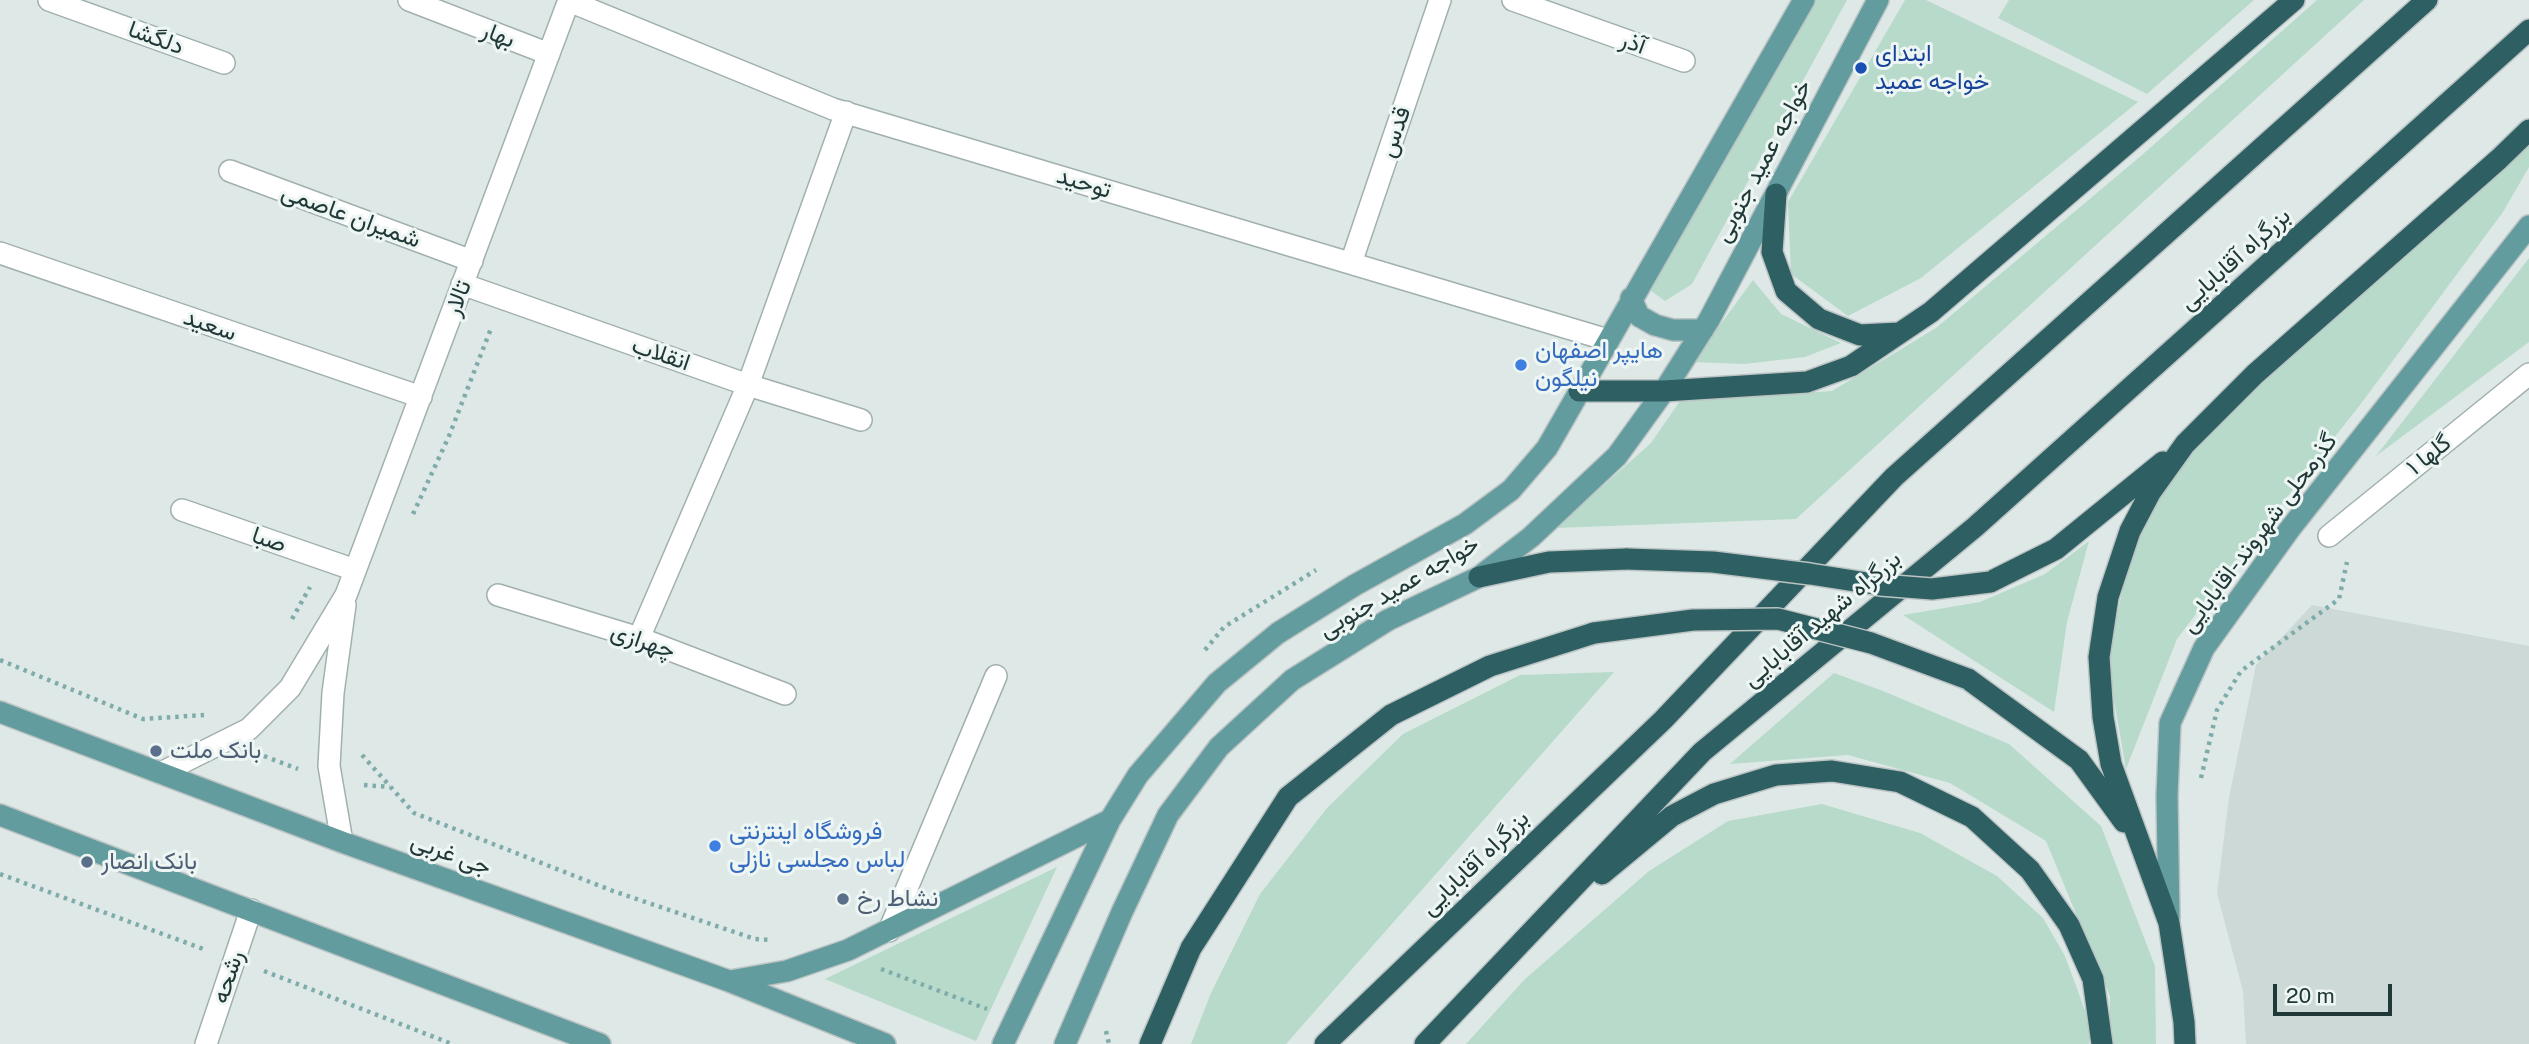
<!DOCTYPE html>
<html>
<head>
<meta charset="utf-8">
<style>
  body { margin:0 }
  #map { position:relative; width:2529px; height:1044px; overflow:hidden; background:#dee9e7; font-family:"Public Sans",sans-serif }
  canvas { display:block }
  .scale { position:absolute; left:2273px; top:984px; width:119px; height:32px; box-sizing:border-box; border:4px solid #203838; border-top:0; padding-left:9px; font-size:21px; line-height:24px; white-space:nowrap; color:#203838; -webkit-text-stroke:5px #eef6f4; paint-order:stroke }
</style>
</head>
<body>
<div id="map">
<canvas width="2529" height="1044"></canvas>
<div class="scale">20 m</div>
</div>
<script>
const context = document.querySelector('canvas').getContext('2d');
context.lineJoin = 'round';
function fill(path, color) { context.fillStyle = color; context.fill(path, 'evenodd'); }
const poly = rows => new Path2D(rows.map(r => 'M' + r).join(''));
function stroke(path, color, width, dash) { context.strokeStyle = color; context.lineWidth = width; context.lineCap = dash ? 'butt' : 'round'; context.setLineDash(dash || []); context.stroke(path); }
function label(font, color, halo, rows, align = 'center') {
  context.font = font + ' "Public Sans",Vazirmatn,sans-serif'; context.lineWidth = 6; context.setLineDash([]); context.textBaseline = 'middle'; context.strokeStyle = halo; context.fillStyle = color; for (const [text, x, y, turn = 0] of rows) {
    context.save(); context.translate(x, y); context.rotate((+turn || 0) * Math.PI / 180); context.textAlign = isNaN(turn) ? turn : align; if (halo) context.strokeText(text, 0, 0); context.fillText(text, 0, 0); context.restore();
  }
}
fill(poly([
  [2312,605,2529,646,2529,1044,2246,1044,2243,991,2217,893,2229,798,2256,665]
]), '#ccd9d6');
fill(poly([
  [1814,0,1847,0,1692,284,1665,301,1650,290],
  [1905,0,1926,0,2138,102,1921,278,1848,316,1791,274,1788,202],
  [2009,0,2254,0,2147,94,1998,18],
  [2317,0,2364,0,1796,519,1556,528,1651,443,1680,401,1832,391,1936,328,2142,155],
  [2529,146,2529,167,2503,212,2360,405,2237,560,2177,639,2126,769,2107,660,2134,539,2190,448,2331,316,2490,177],
  [2529,258,2529,342,2376,456],
  [1753,280,1781,314,1841,343,1805,357,1744,364,1693,362],
  [2089,541,2067,622,2054,712,1903,615,1980,602,2045,574],
  [1614,672,1286,1044,1191,1044,1211,993,1260,894,1327,808,1403,734,1520,675],
  [1834,673,1883,691,2009,744,2101,826,2155,966,2156,1044,2109,1044,2110,996,2046,841,1950,783,1848,755,1730,764],
  [1822,804,1920,833,1997,876,2043,918,2065,956,2090,1024,2089,1044,1466,1044,1524,980,1649,871,1728,821],
  [1057,867,976,1041,825,979]
]), '#b7daca');
const minor = poly([
  [49,0,224,63],
  [409,0,549,54],
  [1513,0,1684,61],
  [569,1,833,109,1608,340],
  [230,171,472,261],
  [0,253,421,397],
  [1351,263,1440,0],
  [462,284,748,385,861,420],
  [182,510,355,570],
  [2329,536,2529,374],
  [498,595,639,638,785,694],
  [639,638,748,385,846,112],
  [161,773,249,729,290,688,346,595,569,0],
  [342,842,329,766,333,693,345,605],
  [889,931,996,676],
  [206,1044,251,910]
]);
const major = poly([
  [1631,298,1639,316,1655,325,1673,330,1703,330],
  [0,712,342,842,729,981,885,1044],
  [0,815,600,1044],
  [2169,918,2167,796,2170,723,2204,648,2289,530,2529,226],
  [730,981,787,971,848,950,1110,820],
  [1003,1044,1110,820,1138,775,1217,683,1278,633,1355,585,1465,524,1511,490,1547,448,1804,0],
  [1065,1044,1122,912,1168,815,1219,747,1292,680,1388,620,1479,577,1531,537,1617,456,1664,391,1709,320,1878,0]
]);
const highway = poly([
  [1776,194,1772,252,1786,291,1819,319,1860,335,1899,333],
  [1579,391,1664,391,1807,382,1851,366,1931,312,2294,0],
  [1479,577,1549,562,1627,559],
  [1990,582,2056,549,2163,462],
  [1968,679,2079,760,2124,822],
  [1602,874,1672,816,1714,794,1776,775,1832,771,1900,782,1972,817,2030,870,2069,925,2093,979,2102,1044],
  [1150,1044,1191,948,1288,797,1391,715,1490,666,1594,633],
  [1325,1044,1663,720,1894,477,2427,0],
  [1425,1044,1702,752,1975,527,2529,30],
  [2185,1044,2184,1022,2169,923,2111,764,2103,717,2099,657,2108,597,2130,531,2150,493,2185,444,2255,374,2499,159,2529,130]
]);
stroke(minor, '#a1b0af', 24);
stroke(major, '#bcc3c3', 24);
stroke(highway, '#bcc3c3', 24);
stroke(poly([
  [413,514,449,436,492,326],
  [292,619,310,587],
  [1205,650,1224,627,1316,570],
  [0,660,143,719,204,715],
  [362,755,414,813,613,891,755,939,770,940],
  [264,756,298,769],
  [2201,778,2217,710,2241,671,2339,599,2347,562],
  [364,785,390,787],
  [0,874,206,950],
  [881,969,987,1009],
  [264,971,452,1044],
  [1106,1031,1109,1044]
]), '#7facaa', 4.5, [3.5, 5]);
stroke(minor, '#fff', 21);
stroke(major, '#639c9e', 21);
stroke(highway, '#2d5f63', 21);
const highwayBridge = poly([
  [1627,559,1713,562,1810,574,1880,585,1932,589,1990,582],
  [1594,633,1693,620,1778,619,1871,643,1968,679]
]);
stroke(highwayBridge, '#bcc3c3', 24, []);
stroke(highwayBridge, '#2d5f63', 21);
for (const [x, y, r, color] of [
  [1861,68,7,"#1a4fb4"],
  [1521,365,7,"#3f7fe0"],
  [156,751,7,"#5c6f8a"],
  [715,846,7,"#3f7fe0"],
  [87,862,7,"#5c6f8a"],
  [843,899,7,"#5c6f8a"]
]) { const dot = new Path2D(); dot.arc(x, y, r, 0, 2 * Math.PI); context.fillStyle = color; context.fill(dot); stroke(dot, '#eef6f4', 2.5); }
label('24px', '#203838', '#eef6f4', [
  ["بهار",498,35,21],
  ["دلگشا",156,38,20],
  ["آذر",1633,43,20],
  ["قدس",1395,132,-71],
  ["خواجه عمید جنوبی",1763,161,-62],
  ["توحید",1084,183,17],
  ["شمیران عاصمی",351,216,20],
  ["بزرگراه آقابابایی",2235,259,-42],
  ["تالار",458,298,-69],
  ["سعید",210,325,19],
  ["انقلاب",661,354,19],
  ["گلها ۱",2429,455,-39],
  ["گذرمحلی شهروند-اقابابایی",2259,533,-53],
  ["صبا",269,540,19],
  ["خواجه عمید جنوبی",1399,587,-30],
  ["بزرگراه شهید آقابابایی",1822,619,-40],
  ["چهرازی",643,641,19],
  ["جی غربی",451,854,20],
  ["بزرگراه آقابابایی",1475,863,-44],
  ["رشحه",228,977,-71]
]);
label('24px', '#164399', '#eef6f4', [
  ["ابتدای",1875,54],
  ["خواجه عمید",1875,82]
], 'left');
label('24px', '#366cbe', '#eef6f4', [
  ["هایپر اصفهان",1535,351],
  ["نیلگون",1535,379],
  ["فروشگاه اینترنتی",729,832],
  ["لباس مجلسی نازلی",729,860]
], 'left');
label('24px', '#4e5e75', '#eef6f4', [
  ["بانک ملت",170,751],
  ["بانک انصار",101,862],
  ["نشاط رخ",857,899]
], 'left');
</script>
</body>
</html>
